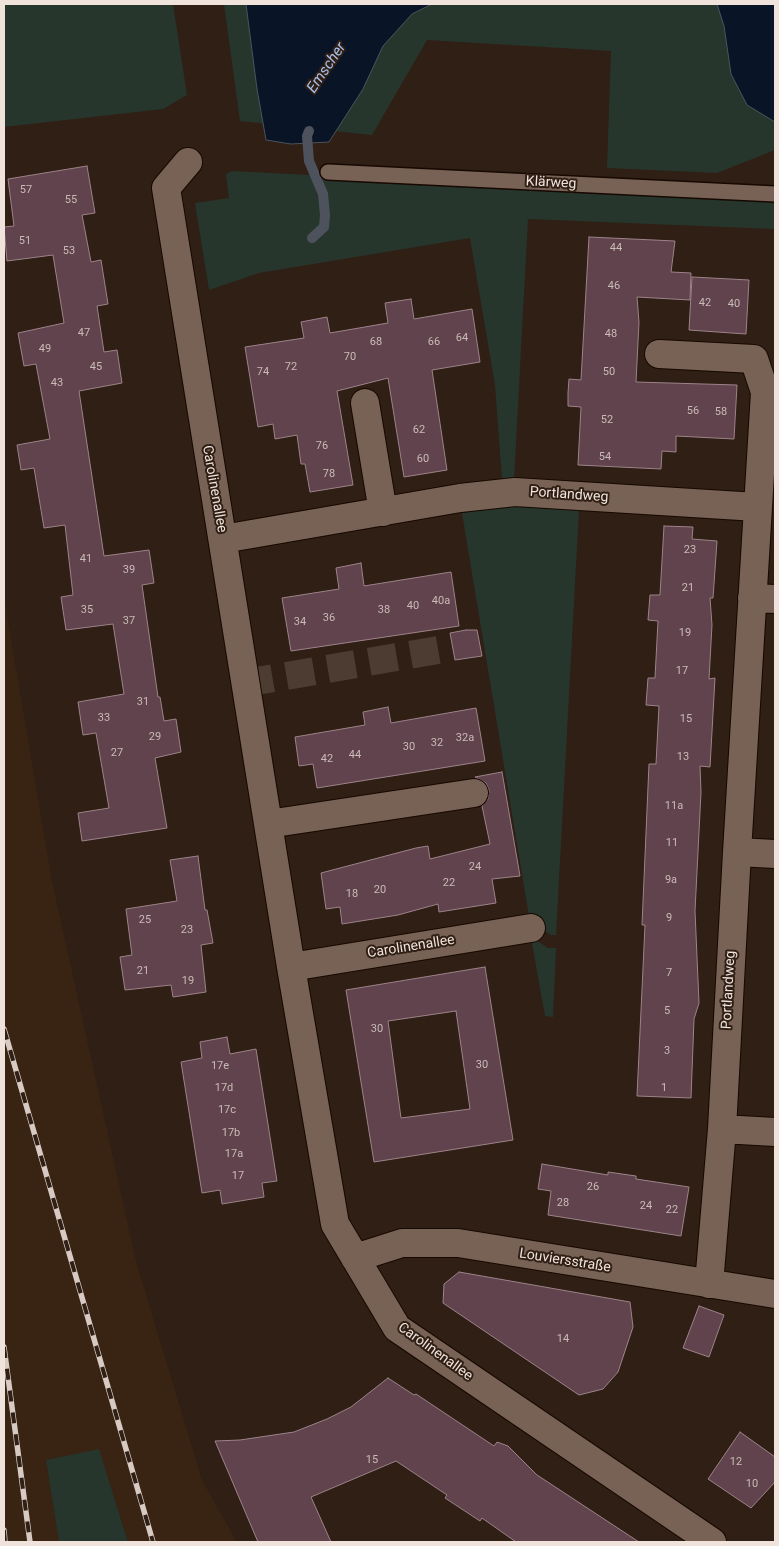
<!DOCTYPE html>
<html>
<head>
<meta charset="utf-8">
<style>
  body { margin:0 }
  #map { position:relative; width:779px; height:1546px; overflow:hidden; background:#301f14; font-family:Roboto,sans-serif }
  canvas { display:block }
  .frame { position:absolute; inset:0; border:5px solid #efe3dc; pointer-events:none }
</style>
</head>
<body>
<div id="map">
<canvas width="779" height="1546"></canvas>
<div class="frame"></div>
</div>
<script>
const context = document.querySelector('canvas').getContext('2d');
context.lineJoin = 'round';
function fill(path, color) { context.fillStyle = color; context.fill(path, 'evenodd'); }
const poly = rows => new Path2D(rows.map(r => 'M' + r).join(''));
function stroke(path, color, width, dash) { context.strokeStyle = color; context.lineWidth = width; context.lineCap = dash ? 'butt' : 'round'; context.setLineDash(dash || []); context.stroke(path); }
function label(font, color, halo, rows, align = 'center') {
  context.font = font + ' Roboto,sans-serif'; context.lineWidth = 4; context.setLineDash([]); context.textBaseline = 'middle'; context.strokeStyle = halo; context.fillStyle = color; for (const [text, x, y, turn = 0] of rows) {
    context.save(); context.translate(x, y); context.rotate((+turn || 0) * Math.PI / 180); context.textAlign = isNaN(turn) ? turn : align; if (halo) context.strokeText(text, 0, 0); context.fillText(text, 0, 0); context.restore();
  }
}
fill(poly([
  [4,598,52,881,136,1261,202,1480,237,1542,128,1542,99,1450,46,1460,59,1542,4,1542]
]), '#392313');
fill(poly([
  [4,4,173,4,187,95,163,109,4,127],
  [224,4,743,4,775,45,775,150,717,173,607,168,611,51,427,40,372,135,240,121],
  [232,171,775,199,775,229,528,219,514,479,502,479,495,385,470,238,259,273,209,290,195,203,229,198,226,174],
  [500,506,579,510,556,935,551,935,530,922,462,513],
  [530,936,548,948,556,948,553,1017,545,1016,532,943,482,949],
  [99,1449,128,1542,59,1542,46,1460]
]), '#26362d');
const water = poly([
  [246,4,432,4,412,14,383,46,363,89,329,142,291,144,266,140,257,89,246,4],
  [717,4,775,4,775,122,747,105,731,74,724,26,717,4]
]);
fill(water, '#091427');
stroke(water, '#4e525d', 1);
stroke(poly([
  [309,131,307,136,309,161,323,194,325,215,324,227,312,238]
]), '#4e525d', 10);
const building = poly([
  [87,166,95,213,82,215,91,262,101,260,108,304,97,306,104,352,117,350,122,383,79,391,104,556,149,550,154,583,142,585,158,697,160,697,164,721,176,719,181,752,155,758,167,828,82,841,78,813,109,808,96,733,83,735,78,702,124,694,113,624,66,630,61,597,73,595,65,525,44,528,34,468,21,470,17,445,50,439,36,364,24,366,18,333,64,323,53,255,7,261,4,227,14,226,8,179,87,166],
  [589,237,675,241,671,272,691,273,690,300,637,297,639,322,636,382,737,385,734,439,676,436,676,452,662,451,661,469,578,465,581,407,568,406,568,393,569,379,581,380,589,237],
  [692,277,749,280,746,334,689,330,692,277],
  [411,299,414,319,472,309,480,362,432,370,447,470,404,477,388,378,337,391,353,485,310,492,305,464,301,464,297,435,275,439,273,424,258,427,245,347,304,338,301,322,327,317,330,333,388,323,385,303,411,299],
  [664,526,693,527,692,539,717,541,713,598,710,598,712,625,709,679,715,678,710,767,700,766,701,792,695,911,699,1003,694,1019,691,1098,637,1096,645,925,642,925,649,764,656,764,659,706,646,705,648,678,655,678,658,621,648,620,650,595,660,595,664,526],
  [361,563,364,586,451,572,459,626,291,651,282,598,339,589,336,568,361,563],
  [466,630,477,630,482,656,455,660,450,633,466,630],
  [388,707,391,723,476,708,485,761,317,788,313,764,299,766,295,737,365,725,363,712,388,707],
  [502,772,520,876,492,879,496,903,439,912,438,904,398,915,342,924,340,907,326,909,321,873,416,848,428,846,430,859,490,844,482,806,488,799,489,790,486,783,475,777,502,772],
  [198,856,205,910,207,910,213,943,201,945,206,992,173,997,171,985,125,990,120,957,132,955,126,909,177,901,170,860,198,856],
  [485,967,513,1140,374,1162,346,990,485,967],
  [456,1011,470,1109,401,1118,388,1021,456,1011],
  [227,1037,230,1054,256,1049,277,1181,262,1183,264,1197,222,1204,220,1190,202,1193,181,1062,202,1058,200,1042,227,1037],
  [542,1164,608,1175,608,1172,636,1176,636,1179,689,1187,681,1236,548,1215,551,1191,538,1189,542,1164],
  [459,1272,630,1302,633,1327,618,1372,603,1389,579,1395,443,1303,444,1284,459,1272],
  [699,1306,724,1315,709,1357,683,1348,699,1306],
  [388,1378,414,1395,416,1394,494,1446,497,1442,508,1446,537,1475,639,1542,516,1542,482,1518,480,1521,445,1498,447,1495,396,1461,311,1497,331,1542,258,1542,215,1441,240,1440,294,1432,327,1419,351,1407,388,1378],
  [740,1432,775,1457,775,1482,751,1508,708,1479,740,1432]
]);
fill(building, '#60434c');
stroke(building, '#9d838a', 1);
stroke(poly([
  [245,683,444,649]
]), '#4d3c32', 28, [28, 14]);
const lane = poly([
  [328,172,775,194]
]);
const street = poly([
  [188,162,166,188,291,967,335,1224,397,1328,712,1542],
  [659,354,754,359,765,392,737,852,722,1129,709,1284],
  [365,403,383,512],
  [223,539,460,498,515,492,757,507],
  [752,598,775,599],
  [268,824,474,793],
  [737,852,775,854],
  [291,967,531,928],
  [722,1129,775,1132],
  [355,1258,402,1243,458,1243,775,1294]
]);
stroke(lane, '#170801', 18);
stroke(street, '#170801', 30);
stroke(lane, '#776255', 15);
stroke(street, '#776255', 28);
const rail = poly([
  [4,1029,153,1542],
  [4,1347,30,1542],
  [4,1530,5,1542]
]);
stroke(rail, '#d7cac3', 5.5);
stroke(rail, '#301f14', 4, [11]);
label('11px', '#cbbbb8', null, [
  ["57",26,190],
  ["55",71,200],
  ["51",25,241],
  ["44",616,248],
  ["53",69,251],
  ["46",614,286],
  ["42",705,303],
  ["40",734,304],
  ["47",84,333],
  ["48",611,334],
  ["64",462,338],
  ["68",376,342],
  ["66",434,342],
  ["49",45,349],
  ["70",350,357],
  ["45",96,367],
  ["72",291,367],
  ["74",263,372],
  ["50",609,372],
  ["43",57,383],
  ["56",693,411],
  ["58",721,412],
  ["52",607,420],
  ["62",419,430],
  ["76",322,446],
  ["54",605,457],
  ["60",423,459],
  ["78",329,474],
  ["23",690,550],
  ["41",86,559],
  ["39",129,570],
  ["21",688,588],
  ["40a",441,601],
  ["40",413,606],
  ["35",87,610],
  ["38",384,610],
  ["36",329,618],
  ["37",129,621],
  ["34",300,622],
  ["19",685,633],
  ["17",682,671],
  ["31",143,702],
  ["33",104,718],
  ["15",686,719],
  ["29",155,737],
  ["32a",465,738],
  ["32",437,743],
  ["30",409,747],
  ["27",117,753],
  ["44",355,755],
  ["13",683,757],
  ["42",327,759],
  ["11a",674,806],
  ["11",672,843],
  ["24",475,867],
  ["9a",671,880],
  ["22",449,883],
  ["20",380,890],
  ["18",352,894],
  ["9",669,918],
  ["25",145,920],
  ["23",187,930],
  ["21",143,971],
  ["7",669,973],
  ["19",188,981],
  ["5",667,1011],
  ["30",377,1029],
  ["3",667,1051],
  ["30",482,1065],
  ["17e",220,1066],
  ["17d",224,1088],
  ["1",664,1088],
  ["17c",227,1110],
  ["17b",231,1133],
  ["17a",234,1154],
  ["17",238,1176],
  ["26",593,1187],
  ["28",563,1203],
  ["24",646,1206],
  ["22",672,1210],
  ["14",563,1339],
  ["15",372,1460],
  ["12",736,1462],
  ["10",752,1484]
]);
label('14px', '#efe3dc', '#301f14', [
  ["Klärweg",551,183,3],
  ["Carolinenallee",214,489,80],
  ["Portlandweg",569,495,4],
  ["Carolinenallee",411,947,-9],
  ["Portlandweg",729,990,-87],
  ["Louviersstraße",565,1261,9],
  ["Carolinenallee",435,1352,36]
]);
label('italic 15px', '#a6c1ef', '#301f14', [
  ["Emscher",327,68,-56]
]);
</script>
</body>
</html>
